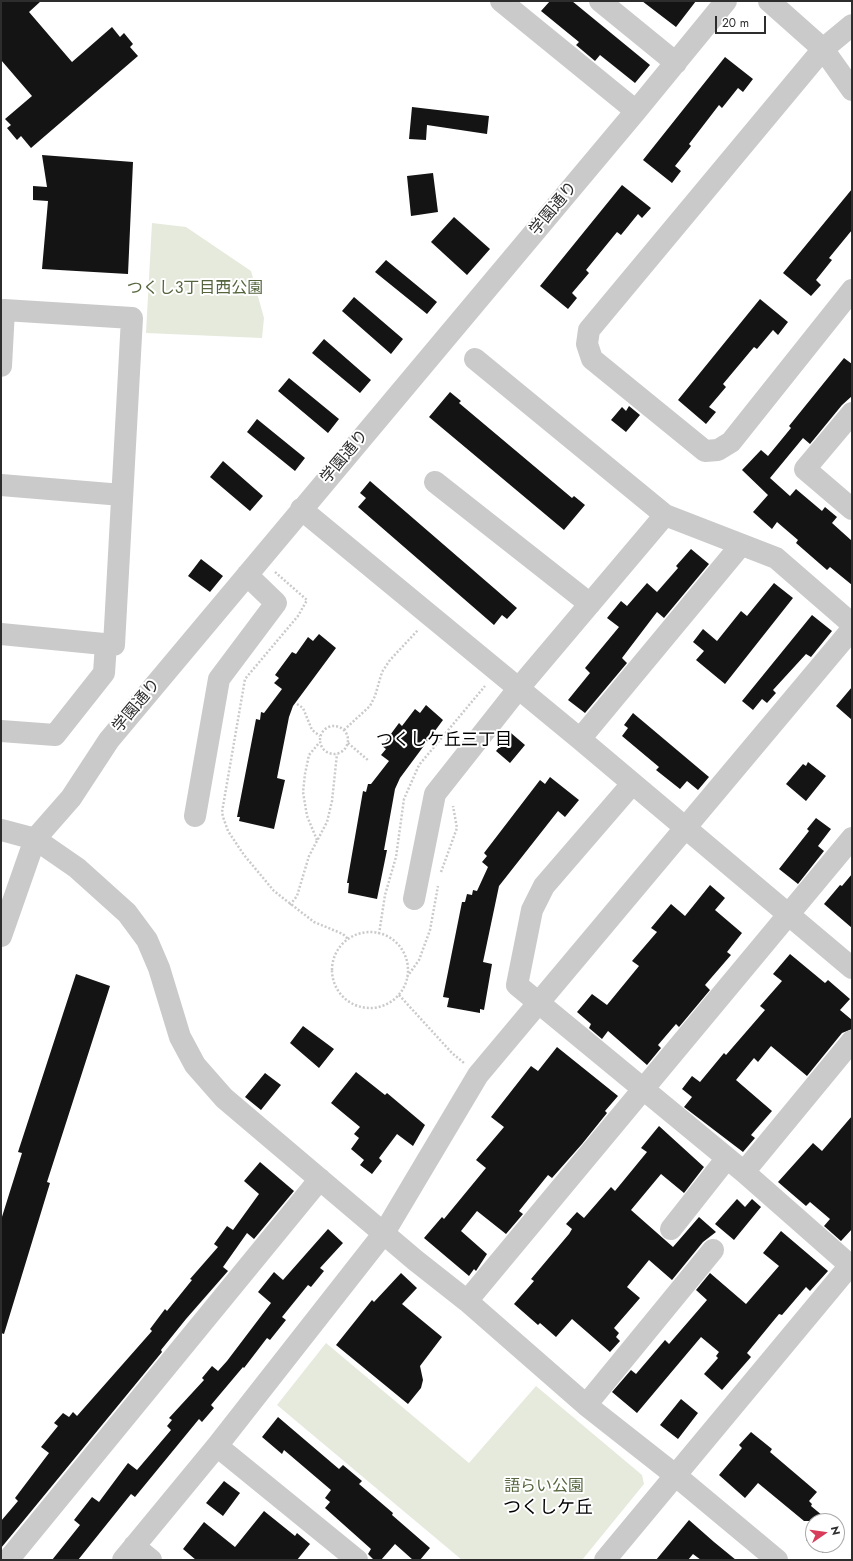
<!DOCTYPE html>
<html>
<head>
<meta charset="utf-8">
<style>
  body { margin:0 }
  #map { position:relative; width:853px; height:1561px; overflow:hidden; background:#fff; font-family:Jost,sans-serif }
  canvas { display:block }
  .frame { position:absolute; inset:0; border:2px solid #2d2d2d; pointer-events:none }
  .north { position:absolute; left:805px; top:1513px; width:40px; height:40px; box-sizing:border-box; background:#fff; border:1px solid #ababab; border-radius:50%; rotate:77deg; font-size:11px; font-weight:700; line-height:16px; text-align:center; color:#2d2d2d }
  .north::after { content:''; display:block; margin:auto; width:14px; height:18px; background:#d73d5a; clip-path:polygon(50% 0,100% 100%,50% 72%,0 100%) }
  .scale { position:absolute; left:715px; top:16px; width:51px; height:18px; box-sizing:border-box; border:2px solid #2d2d2d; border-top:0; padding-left:5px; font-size:12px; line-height:14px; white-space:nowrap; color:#2d2d2d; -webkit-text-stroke:3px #fff; paint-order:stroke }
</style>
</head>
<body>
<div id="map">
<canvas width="853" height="1561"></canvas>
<div class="frame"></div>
<div class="north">N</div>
<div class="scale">20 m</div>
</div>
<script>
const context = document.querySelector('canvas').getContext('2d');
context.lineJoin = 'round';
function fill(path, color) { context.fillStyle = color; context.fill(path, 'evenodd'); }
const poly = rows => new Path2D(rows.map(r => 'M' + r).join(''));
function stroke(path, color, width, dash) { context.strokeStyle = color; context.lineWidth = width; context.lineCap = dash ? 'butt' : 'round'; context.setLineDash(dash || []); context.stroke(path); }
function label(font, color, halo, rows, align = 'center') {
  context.font = font + ' Jost,"Noto Sans JP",sans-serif'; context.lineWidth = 4; context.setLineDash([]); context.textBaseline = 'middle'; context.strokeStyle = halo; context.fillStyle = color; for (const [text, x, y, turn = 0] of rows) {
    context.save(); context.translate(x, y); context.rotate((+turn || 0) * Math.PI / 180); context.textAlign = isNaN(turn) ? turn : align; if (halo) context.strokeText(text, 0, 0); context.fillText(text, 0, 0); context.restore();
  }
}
fill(poly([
  [152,223,186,227,251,271,264,318,262,338,146,333],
  [326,1343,469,1463,536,1386,642,1475,644,1484,582,1560,462,1560,277,1405]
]), '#e5eadc');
fill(poly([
  [1,1,41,1,29,12,72,62,112,27,120,37,124,33,133,44,130,47,138,56,31,148,21,136,17,140,7,128,11,125,5,119,32,96,1,60],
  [550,1,572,1,650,65,635,83,600,55,595,61,576,45,579,42,541,11],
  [642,1,696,1,676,27],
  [725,57,753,79,743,92,738,88,722,108,719,105,689,144,691,146,675,166,681,171,672,183,643,160],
  [412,107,489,116,487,134,427,125,426,140,409,139],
  [42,155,133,162,128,274,42,269,48,201,33,200,33,186,47,187],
  [433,173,438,212,411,216,407,176],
  [622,185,651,208,642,218,638,214,621,235,617,232,586,270,589,273,572,293,577,298,568,309,540,286],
  [852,189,852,230,829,258,832,260,816,280,821,285,811,296,783,273],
  [454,217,490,249,467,275,431,242],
  [386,260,437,302,427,314,375,272],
  [354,297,403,339,391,354,342,311],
  [760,299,788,322,778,335,773,330,757,349,754,347,723,384,726,387,709,407,716,412,706,424,678,400],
  [324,339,371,380,360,393,312,353],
  [844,358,852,364,852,396,842,405,810,444,803,438,770,478,790,496,796,489,822,511,825,507,837,517,832,523,852,541,852,585,830,567,827,570,796,543,798,540,777,522,772,529,753,512,768,495,742,470,761,450,768,456,791,428,789,426],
  [289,378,339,419,328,433,278,391],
  [450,392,461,401,459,403,572,498,574,496,585,505,564,530,429,417],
  [629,406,640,415,626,432,611,420,622,407,626,411],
  [257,419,305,458,295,471,247,432],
  [223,461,263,496,250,511,210,477],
  [370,481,517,608,507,619,502,615,494,625,358,507,366,498,360,493],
  [691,549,709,564,664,618,657,612,622,658,627,663,585,713,568,700,590,673,585,668,619,627,607,618,621,601,627,606,647,583,657,592,678,568,676,566],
  [201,559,223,576,210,592,188,576],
  [774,583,793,598,725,684,696,660,704,651,693,642,703,629,717,641,741,611,747,616],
  [812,615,832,631,811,657,806,654,773,690,776,693,767,703,762,699,753,710,742,701],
  [319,634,336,648,293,706,289,717,277,778,285,780,274,829,239,821,240,817,237,817,256,719,260,720,261,712,264,713,282,689,274,683,279,678,275,675,292,652,296,654,308,637,313,641],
  [852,687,852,720,836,706],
  [426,705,443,720,400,778,395,789,384,850,387,850,377,899,348,893,349,883,347,883,363,791,366,792,368,784,371,784,389,761,381,755,386,749,382,746,399,723,402,726,415,709,420,713],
  [633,713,709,777,698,790,687,781,680,789,656,770,659,767,622,736,628,728,624,725],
  [511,733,525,745,510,763,496,751],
  [808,762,826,776,806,801,786,784,803,764,806,766],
  [550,777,579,800,565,817,558,811,499,886,483,962,492,964,484,1010,480,1009,480,1013,447,1007,449,998,443,997,462,902,465,902,467,894,472,895,473,890,477,891,488,867,482,862,487,856,484,853,540,780,545,784],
  [816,818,831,829,818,846,824,851,798,884,779,869,809,831,807,829],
  [852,874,852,928,824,904,840,885,842,886],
  [710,885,725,898,715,910,742,933,727,952,731,955,705,985,710,990,679,1027,676,1024,658,1045,661,1048,647,1065,608,1031,602,1039,589,1028,591,1024,577,1012,592,994,607,1005,639,966,632,961,657,932,651,928,671,904,685,916],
  [790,954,825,983,828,980,850,999,840,1010,852,1020,852,1029,842,1033,807,1076,771,1046,758,1062,754,1058,736,1080,772,1111,751,1135,755,1138,743,1152,684,1107,692,1097,682,1089,692,1076,700,1082,724,1053,726,1055,765,1010,760,1006,782,981,773,974],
  [76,974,110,986,47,1182,50,1183,4,1334,1,1333,1,1220,22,1153,18,1152],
  [303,1026,334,1049,319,1068,290,1043],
  [557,1047,618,1096,605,1111,607,1113,582,1144,552,1178,548,1175,519,1211,523,1214,506,1234,477,1211,461,1231,487,1254,476,1271,474,1269,469,1276,424,1238,442,1217,444,1219,486,1168,476,1160,504,1127,491,1117,531,1066,538,1071],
  [356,1072,385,1095,387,1093,425,1125,413,1146,397,1134,379,1158,382,1161,372,1174,360,1165,364,1160,351,1149,359,1138,354,1134,360,1127,331,1103],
  [265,1073,281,1085,261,1110,245,1097],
  [852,1116,852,1229,841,1241,824,1226,830,1219,810,1202,806,1206,778,1182,813,1143,822,1151],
  [659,1126,704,1167,684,1193,661,1174,631,1210,673,1247,699,1217,716,1232,703,1242,672,1280,649,1260,627,1287,640,1298,614,1328,619,1333,616,1337,620,1341,610,1352,572,1319,556,1337,540,1323,538,1325,514,1304,534,1281,531,1279,569,1234,572,1229,566,1224,577,1212,584,1218,611,1187,615,1191,647,1152,641,1148],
  [260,1162,294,1191,254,1239,247,1233,223,1267,228,1271,186,1319,161,1350,162,1352,1,1548,1,1521,18,1501,15,1498,49,1453,41,1447,58,1426,54,1423,63,1413,69,1417,73,1412,77,1416,152,1331,150,1329,165,1309,167,1311,192,1280,190,1279,218,1247,214,1244,227,1226,233,1230,259,1194,244,1181],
  [737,1199,745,1207,752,1199,761,1207,734,1240,715,1224],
  [328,1229,343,1243,320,1268,324,1271,311,1287,308,1285,282,1317,286,1320,270,1340,267,1338,244,1368,243,1367,211,1405,214,1408,202,1422,199,1419,135,1497,131,1494,78,1560,52,1560,80,1525,74,1520,92,1497,99,1502,128,1463,137,1470,171,1430,167,1426,172,1420,169,1418,204,1380,202,1378,212,1366,218,1371,227,1361,271,1303,258,1292,274,1272,283,1280],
  [781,1231,828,1271,810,1291,806,1287,782,1315,779,1314,747,1353,751,1357,722,1390,704,1374,718,1358,716,1356,719,1352,701,1337,637,1413,612,1392,631,1370,636,1374,665,1340,669,1344,707,1300,696,1290,710,1273,746,1304,779,1266,763,1253],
  [401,1273,417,1288,402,1304,442,1337,420,1366,423,1380,421,1388,408,1404,336,1345,372,1300,374,1302],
  [681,1399,698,1413,678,1439,660,1425],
  [278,1417,339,1469,343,1465,362,1481,359,1484,393,1513,392,1515,430,1548,420,1560,413,1560,395,1544,381,1560,374,1560,368,1554,371,1549,325,1508,330,1502,325,1498,331,1490,284,1450,282,1454,262,1437],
  [751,1432,772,1449,770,1452,817,1492,809,1501,812,1504,811,1506,829,1521,804,1521,758,1483,745,1498,719,1475,742,1448,739,1445],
  [224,1481,240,1493,223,1516,206,1503],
  [264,1511,295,1536,297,1533,310,1544,297,1560,196,1560,183,1549,204,1522,235,1547],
  [689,1520,714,1542,736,1560,701,1560,693,1554,688,1560,656,1560],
  [813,1532,813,1545,829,1545,823,1553,806,1540]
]), '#141414');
stroke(poly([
  [275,572,307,600,298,616,245,679,222,812,223,817,228,831,244,855,274,891,314,922,343,934,348,939],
  [297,704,303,708,312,730,320,736],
  '320 740a14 14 0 1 1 28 0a14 14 0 1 1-28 0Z',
  [344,730,370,706,375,696,382,672,390,660,418,630],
  [348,743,369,761],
  [317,840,307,816,303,792,305,774,309,755,319,743],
  [441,872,457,828,453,806],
  [290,905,297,896,309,856,327,822,332,801,337,754],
  '332 970a38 38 0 1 1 76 0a38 38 0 1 1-76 0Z',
  [379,934,385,895,396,857,404,799,419,765,485,686],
  [407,977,419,960,430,930,438,886],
  [399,995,452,1053,464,1063]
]), '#cacaca', 2.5, [2, 2]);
stroke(poly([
  [501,1,636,111],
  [600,1,676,63],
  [769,1,823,49,852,90],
  [852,25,823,49,589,330,587,344,592,359,705,451,718,450,731,442,852,290],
  [475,359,665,515],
  [1,366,4,310,132,318,114,645,1,634],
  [852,413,805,469,852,509],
  [435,482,590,604],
  [1,485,122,495],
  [301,509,580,739,852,968],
  [1,731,55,735,104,673,106,644],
  [580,739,741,545],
  [632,784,544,886,532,910,517,985,744,1172],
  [195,816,219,679,276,603,247,575],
  [1,830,35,839,77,868,127,913,147,940,159,968,180,1037,195,1065,224,1098,415,1260,467,1301,586,1405,675,1475,777,1560],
  [414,899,435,794,518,689,665,515,776,558,852,624],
  [1,936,35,839,71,798,109,740,636,111,726,1],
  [852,1041,744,1172,852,1267],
  [671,1229,727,1158],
  [467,1301,852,838],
  [586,1405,713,1250],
  [217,1446,357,1560],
  [134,1546,151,1560],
  [8,1560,320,1179],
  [123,1560,217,1446,384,1233,478,1075,852,629],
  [605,1560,852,1263]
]), '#cacaca', 22);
label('16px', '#2d2d2d', '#fff', [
  ["学園通り",554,209,-50],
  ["学園通り",345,457,-50],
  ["学園通り",137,706,-50]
]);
label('16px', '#55653e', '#fff', [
  ["つくし3丁目西公園",195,289],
  ["語らい公園",544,1487]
]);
label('17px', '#000', '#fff', [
  ["つくしケ丘三丁目",444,741]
]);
label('18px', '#000', '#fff', [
  ["つくしケ丘",548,1509]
]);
</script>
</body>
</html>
